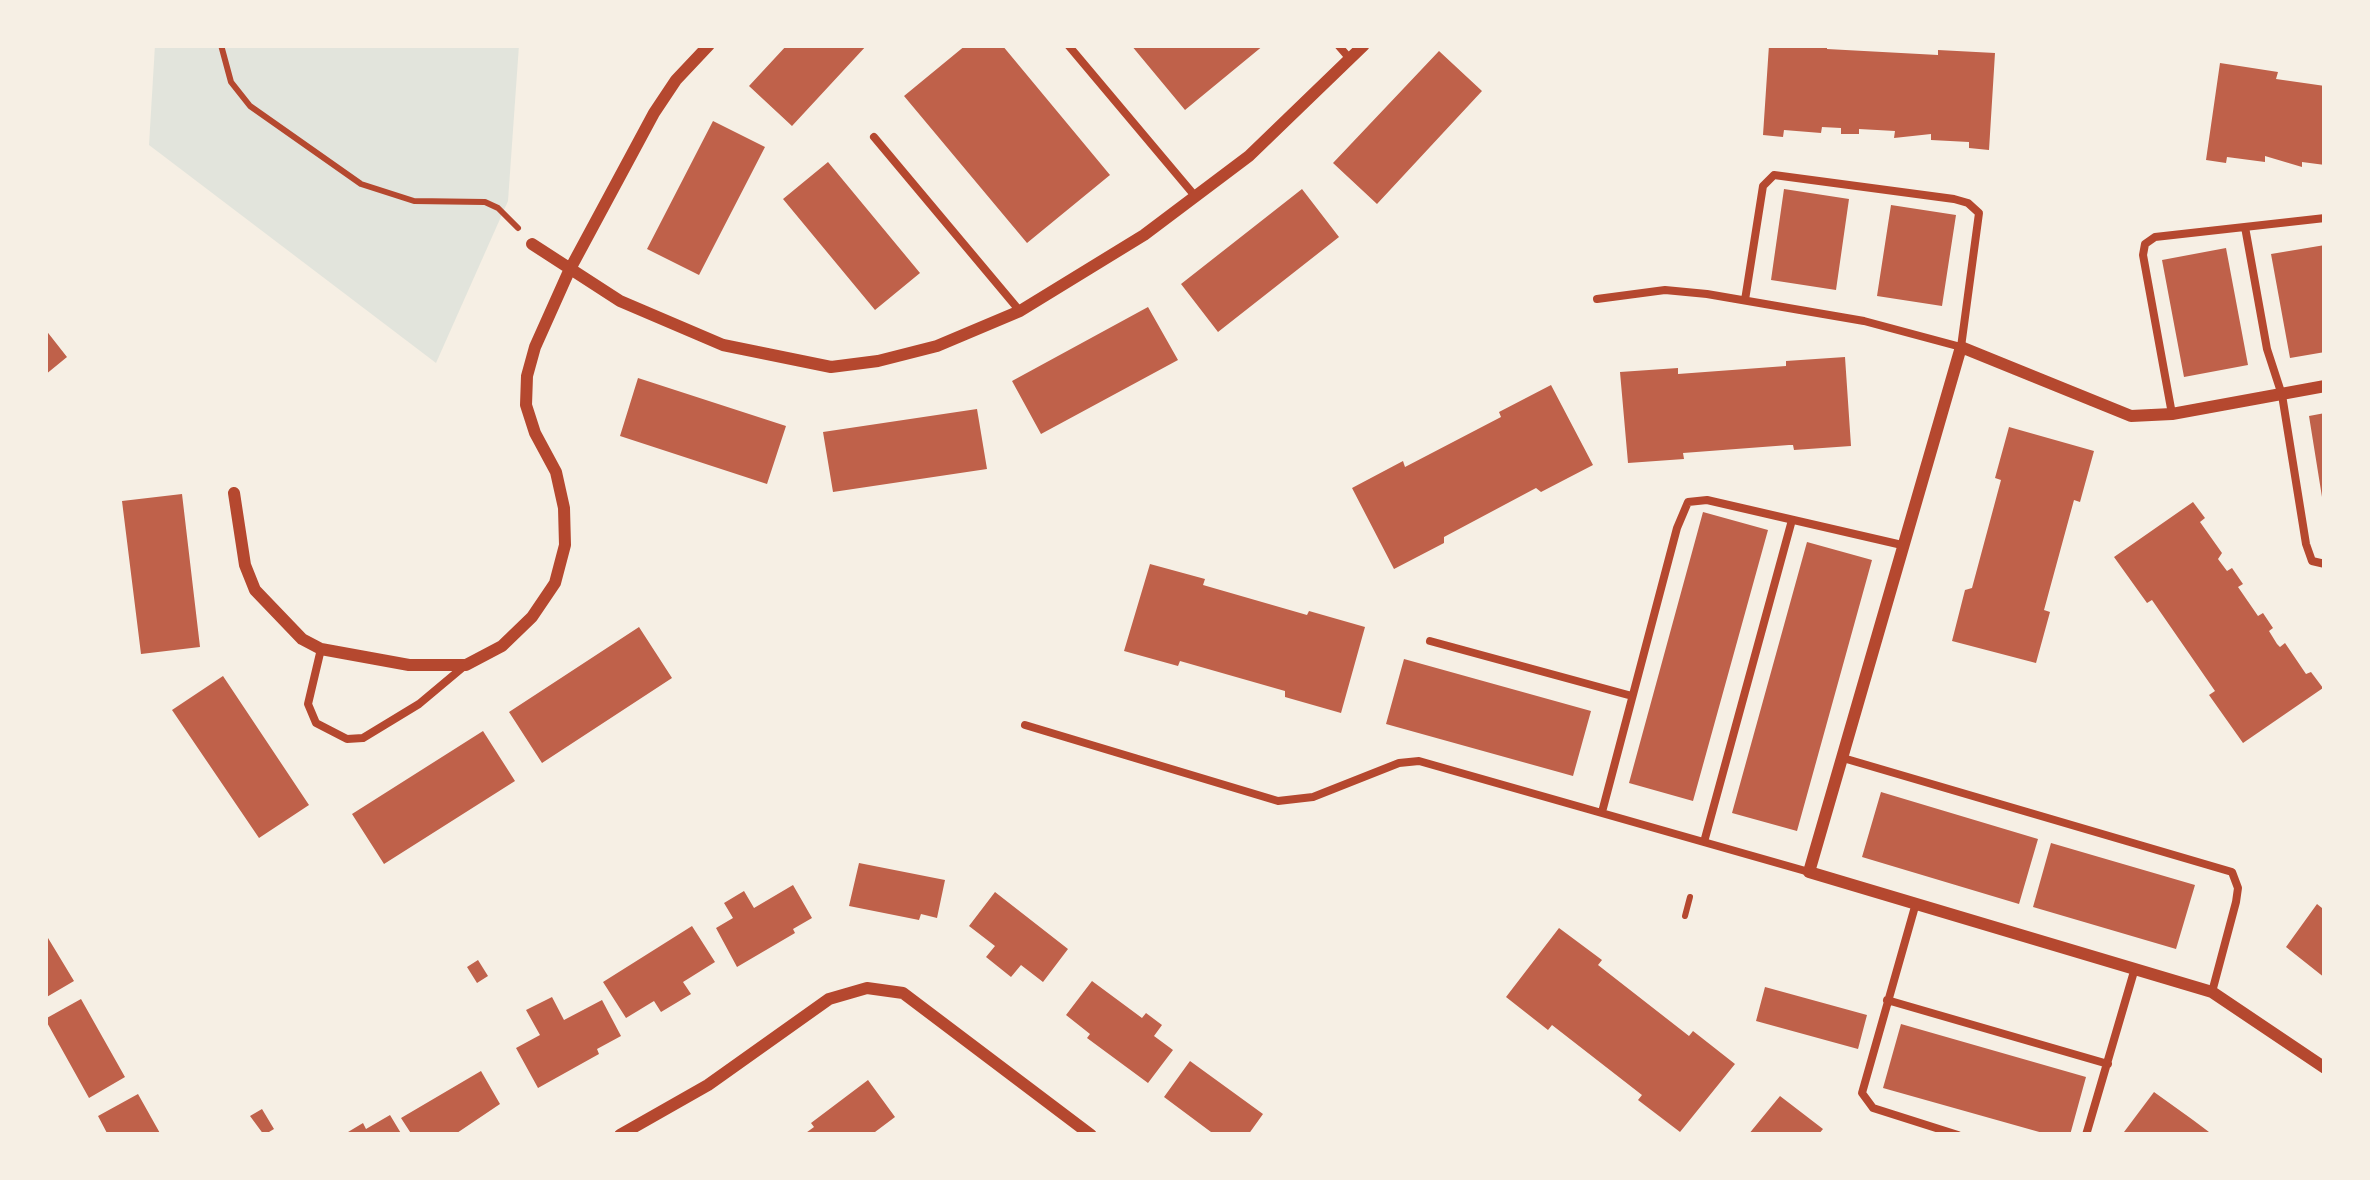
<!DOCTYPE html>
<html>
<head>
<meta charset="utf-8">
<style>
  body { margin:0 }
  #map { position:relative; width:2370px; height:1180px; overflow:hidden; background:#f6efe4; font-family:Commissioner,sans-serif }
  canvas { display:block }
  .frame { position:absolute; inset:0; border:48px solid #f6efe4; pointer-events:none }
</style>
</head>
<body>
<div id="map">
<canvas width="2370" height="1180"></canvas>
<div class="frame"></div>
</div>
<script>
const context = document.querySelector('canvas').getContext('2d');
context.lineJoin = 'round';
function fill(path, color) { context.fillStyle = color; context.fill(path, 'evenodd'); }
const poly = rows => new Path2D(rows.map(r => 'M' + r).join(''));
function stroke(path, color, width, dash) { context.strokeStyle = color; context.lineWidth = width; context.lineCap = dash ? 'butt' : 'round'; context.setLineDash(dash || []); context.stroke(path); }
fill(poly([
  [155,45,519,45,508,201,436,363,149,145]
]), '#e2e4dc');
fill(poly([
  [787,45,867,45,792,126,749,86],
  [966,45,1002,45,1110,175,1027,243,904,96],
  [1131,45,1264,45,1185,110],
  [1769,45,1827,45,1827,49,1938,55,1938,50,1995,53,1989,150,1969,148,1969,142,1931,140,1931,134,1894,138,1895,131,1859,129,1859,134,1841,134,1841,128,1822,127,1821,133,1784,130,1783,137,1763,135],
  [1439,51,1482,91,1377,204,1333,163],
  [2220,63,2278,72,2276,79,2325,86,2325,165,2302,162,2302,167,2265,156,2265,162,2227,157,2226,163,2206,160],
  [713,121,765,147,699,275,647,249],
  [828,162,920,273,875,310,783,199],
  [1302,189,1339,237,1218,332,1181,284],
  [1784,189,1849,199,1836,290,1771,280],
  [1891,205,1956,215,1942,306,1877,296],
  [2325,245,2325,352,2290,358,2271,254],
  [2226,248,2248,365,2184,377,2162,260],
  [1148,307,1178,360,1041,434,1012,381],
  [45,329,67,357,45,375],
  [1845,357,1851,446,1794,450,1793,445,1789,445,1683,453,1684,459,1628,463,1620,372,1678,368,1678,374,1786,366,1786,361],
  [638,378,786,426,767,484,620,436],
  [1551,385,1593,465,1541,492,1536,488,1444,537,1444,543,1394,569,1352,488,1403,461,1405,467,1501,417,1499,412],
  [977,409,987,469,833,492,823,432],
  [2325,413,2325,497,2322,497,2309,416],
  [2009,427,2094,451,2080,502,2074,500,2044,610,2050,612,2036,663,1952,641,1965,590,1972,588,2001,480,1995,478],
  [182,494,200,647,141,654,122,501],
  [2193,502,2205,518,2200,522,2222,553,2218,559,2227,571,2232,568,2243,584,2238,587,2258,616,2263,613,2273,628,2269,631,2277,644,2280,647,2285,643,2306,674,2311,672,2323,688,2243,743,2209,695,2215,691,2152,600,2147,603,2114,557],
  [1703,512,1768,530,1693,801,1629,783],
  [1807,542,1872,560,1797,831,1732,813],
  [1150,564,1205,579,1203,585,1307,615,1309,611,1365,627,1341,713,1285,697,1285,691,1180,661,1178,666,1124,651],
  [639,627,672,678,542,763,509,712],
  [1404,659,1591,711,1573,776,1386,724],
  [223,676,309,805,259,838,172,710],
  [483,731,515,781,384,864,352,814],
  [1881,792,2038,839,2019,904,1862,857],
  [2051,843,2195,885,2176,949,2033,907],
  [859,863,945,880,937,918,921,914,919,920,849,906],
  [793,885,812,918,793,929,795,933,737,967,716,928,733,918,724,903,744,891,754,908],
  [995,892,1068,949,1043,982,1021,965,1011,977,986,957,995,946,969,926],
  [2317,904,2322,908,2325,904,2325,978,2286,947],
  [692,926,715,962,683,982,691,994,661,1012,654,1001,626,1018,603,982],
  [1559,928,1602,960,1598,965,1689,1036,1693,1031,1735,1064,1680,1132,1638,1100,1642,1095,1552,1025,1548,1030,1506,997],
  [45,933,74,981,45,998],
  [478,960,488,976,477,983,467,967],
  [1092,981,1142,1018,1146,1013,1162,1025,1154,1036,1173,1050,1148,1083,1087,1038,1090,1034,1066,1015],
  [1765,987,1867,1015,1858,1049,1756,1021],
  [552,997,564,1020,602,1000,621,1036,597,1049,599,1054,538,1088,516,1048,540,1035,526,1010],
  [81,999,125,1077,89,1098,45,1019],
  [1901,1024,2086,1077,2070,1135,2050,1135,1883,1088],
  [1190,1061,1263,1114,1248,1135,1215,1135,1164,1097],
  [481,1071,500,1104,454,1135,412,1135,401,1118],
  [868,1080,895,1117,871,1135,803,1135,814,1127,811,1123],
  [2154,1092,2193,1120,2213,1135,2124,1132],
  [138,1094,161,1135,108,1135,98,1116],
  [1780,1096,1823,1129,1818,1135,1748,1135],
  [262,1109,274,1129,264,1135,250,1116],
  [390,1115,402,1135,343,1135,363,1123,366,1129]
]), '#bf614a');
stroke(poly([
  [221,45,231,82,250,106,361,184,414,201,485,202,498,208,518,228],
  [1685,916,1690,897]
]), '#b5482f', 6);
stroke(poly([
  [1068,45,1195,196],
  [1338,45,1350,59],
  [874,137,1019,310],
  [2245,227,2267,349,2282,395,2306,544,2312,561,2325,564],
  [1597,299,1665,290,1707,294,1864,321,1961,347,1979,213,1968,203,1954,199,1774,175,1763,186,1745,300],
  [2172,414,2143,255,2145,244,2155,237,2325,218],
  [1430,641,1632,696],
  [321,649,308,704,316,723,347,739,363,738,419,704,462,668],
  [1025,725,1278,801,1313,797,1399,763,1419,761,1809,872],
  [1843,758,2232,872,2238,888,2236,902,2212,992],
  [1602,812,1677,528,1688,502,1707,500,1902,545],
  [1704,842,1792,520],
  [1916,903,1862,1093,1873,1108,1958,1135],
  [1887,1000,2108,1064],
  [2086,1135,2135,968]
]), '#b5482f', 8);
stroke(poly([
  [532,244,620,301,723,345,831,367,878,361,937,346,1020,311,1144,235,1249,156,1364,45],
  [2325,386,2172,414,2131,416,1961,347,1809,872,2212,992,2325,1068],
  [234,493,245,565,255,590,302,639,321,649,409,665,466,665,502,646,532,617,555,583,565,545,564,508,556,472,535,433,526,405,527,376,535,347,569,271,654,113,676,80,709,45],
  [620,1135,708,1085,829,999,867,988,903,993,1091,1135]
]), '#b5482f', 12);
</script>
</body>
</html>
